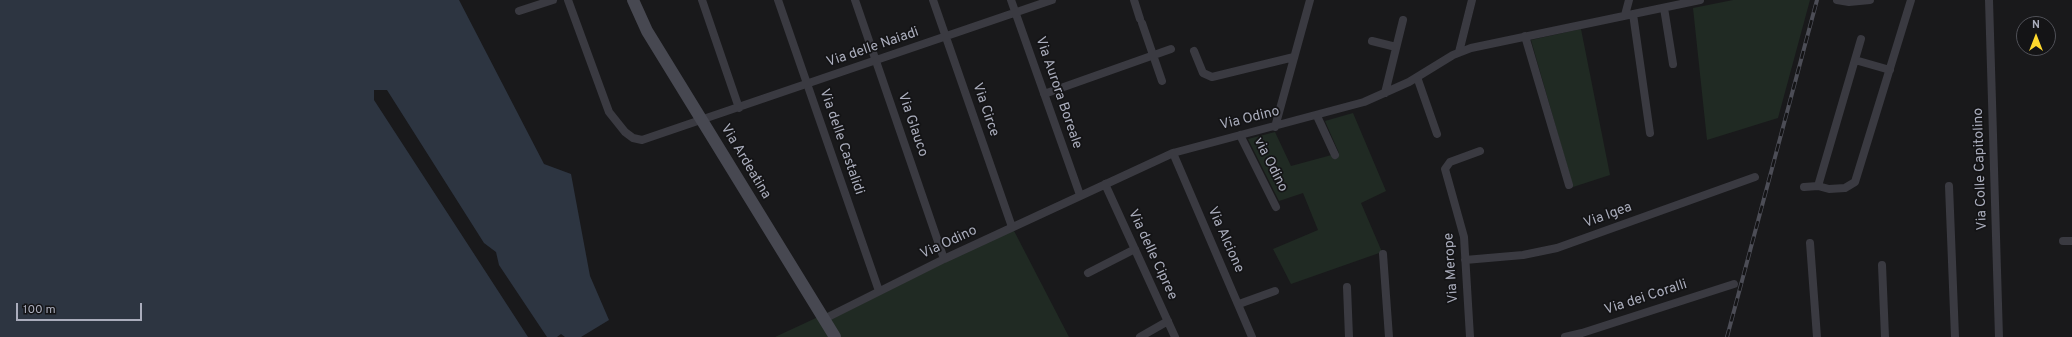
<!DOCTYPE html>
<html>
<head>
<meta charset="utf-8">
<style>
  body { margin:0 }
  #map { position:relative; width:2072px; height:337px; overflow:hidden; background:#19191b; font-family:Overpass,sans-serif }
  canvas { display:block }
  .north { position:absolute; left:2016px; top:16px; width:40px; height:40px; box-sizing:border-box; background:#141416; border:1px solid #505158; border-radius:50%; rotate:0deg; font-size:11px; font-weight:700; line-height:16px; text-align:center; color:#aaadbc }
  .north::after { content:''; display:block; margin:auto; width:14px; height:18px; background:#ffd92d; clip-path:polygon(50% 0,100% 100%,50% 72%,0 100%) }
  .scale { position:absolute; left:16px; top:303px; width:126px; height:18px; box-sizing:border-box; border:2px solid #aaadbc; border-top:0; padding-left:5px; font-size:12px; line-height:14px; white-space:nowrap; color:#aaadbc; -webkit-text-stroke:3px #141416; paint-order:stroke }
</style>
</head>
<body>
<div id="map">
<canvas width="2072" height="337"></canvas>
<div class="north">N</div>
<div class="scale">100 m</div>
</div>
<script>
const context = document.querySelector('canvas').getContext('2d');
context.lineJoin = 'round';
function fill(path, color) { context.fillStyle = color; context.fill(path, 'evenodd'); }
const poly = rows => new Path2D(rows.map(r => 'M' + r).join(''));
function stroke(path, color, width, dash) { context.strokeStyle = color; context.lineWidth = width; context.lineCap = dash ? 'butt' : 'round'; context.setLineDash(dash || []); context.stroke(path); }
function label(font, color, halo, rows, align = 'center') {
  context.font = font + ' Overpass,sans-serif'; context.lineWidth = 3.5; context.setLineDash([]); context.textBaseline = 'middle'; context.strokeStyle = halo; context.fillStyle = color; for (const [text, x, y, turn = 0] of rows) {
    context.save(); context.translate(x, y); context.rotate((+turn || 0) * Math.PI / 180); context.textAlign = isNaN(turn) ? turn : align; if (halo) context.strokeText(text, 0, 0); context.fillText(text, 0, 0); context.restore();
  }
}
fill(poly([
  [1733,0,1810,0,1778,118,1707,140,1693,8],
  [1581,29,1610,175,1573,187,1531,40],
  [1353,113,1386,191,1361,203,1382,252,1291,284,1273,249,1318,230,1303,193,1279,201,1248,139,1275,132,1291,166,1339,153,1325,121],
  [1012,227,1069,337,775,337]
]), '#202a23');
fill(poly([
  [0,0,459,0,544,164,571,174,590,276,609,320,581,337,565,337,561,334,557,337,547,337,499,265,496,252,484,243,387,90,374,90,374,100,528,337,0,337]
]), '#2d3541');
stroke(poly([
  [568,0,609,112,625,132,633,138,642,140,1052,0],
  [702,0,739,108],
  [778,0,879,291],
  [855,0,944,259],
  [933,0,1012,227],
  [1011,0,1080,195],
  [1134,0,1140,19],
  [1837,0,1849,2,1870,0],
  [1989,0,1999,337],
  [1664,8,1673,64],
  [519,11,553,0],
  [1633,14,1650,133],
  [1625,15,1629,0],
  [1142,23,1162,81],
  [1525,36,1569,185],
  [1372,41,1396,47],
  [1194,51,1203,73,1212,77,1294,57],
  [1459,52,1472,0],
  [1855,60,1890,70],
  [1417,77,1437,134],
  [1385,93,1403,20],
  [1044,94,1171,49],
  [1317,116,1335,155],
  [1275,127,1310,0],
  [1240,135,1276,207],
  [1173,153,1252,337],
  [1105,184,1175,337],
  [1818,186,1861,39],
  [1949,186,1955,337],
  [1804,187,1818,186,1829,189,1845,188,1855,182,1911,0],
  [2063,241,2072,241],
  [1810,243,1817,337],
  [1383,254,1389,337],
  [1465,260,1523,255,1557,248,1755,177],
  [1882,265,1885,337],
  [1088,273,1135,249],
  [1347,287,1349,337],
  [1239,304,1275,291],
  [824,319,944,259,1173,153,1364,102,1409,82,1453,55,1471,48,1700,0],
  [1140,337,1168,321],
  [1470,337,1464,237,1445,169,1450,162,1480,151],
  [1565,337,1582,333,1734,284]
]), '#3a3a41', 8);
stroke(poly([
  [633,0,647,31,835,337]
]), '#474851', 12);
const rail = poly([
  [1727,337,1817,0]
]);
stroke(rail, '#4c4d56', 4);
stroke(rail, '#141416', 2.5, [8]);
label('14px', '#aaadbc', '#141416', [
  ["Via delle Naiadi",873,48,-19],
  ["Via Aurora Boreale",1058,93,71],
  ["Via Circe",985,110,71],
  ["Via Odino",1250,119,-14],
  ["Via Glauco",912,125,71],
  ["Via delle Castalidi",841,142,71],
  ["Via Ardeatina",745,162,59],
  ["via Odino",1270,165,63],
  ["Via Colle Capitolino",1981,169,-92],
  ["Via Igea",1608,216,-20],
  ["Via Alcione",1225,240,66],
  ["Via Odino",949,243,-25],
  ["Via delle Cipree",1152,255,65],
  ["Via Merope",1452,268,-94],
  ["Via dei Coralli",1646,298,-18]
]);
</script>
</body>
</html>
